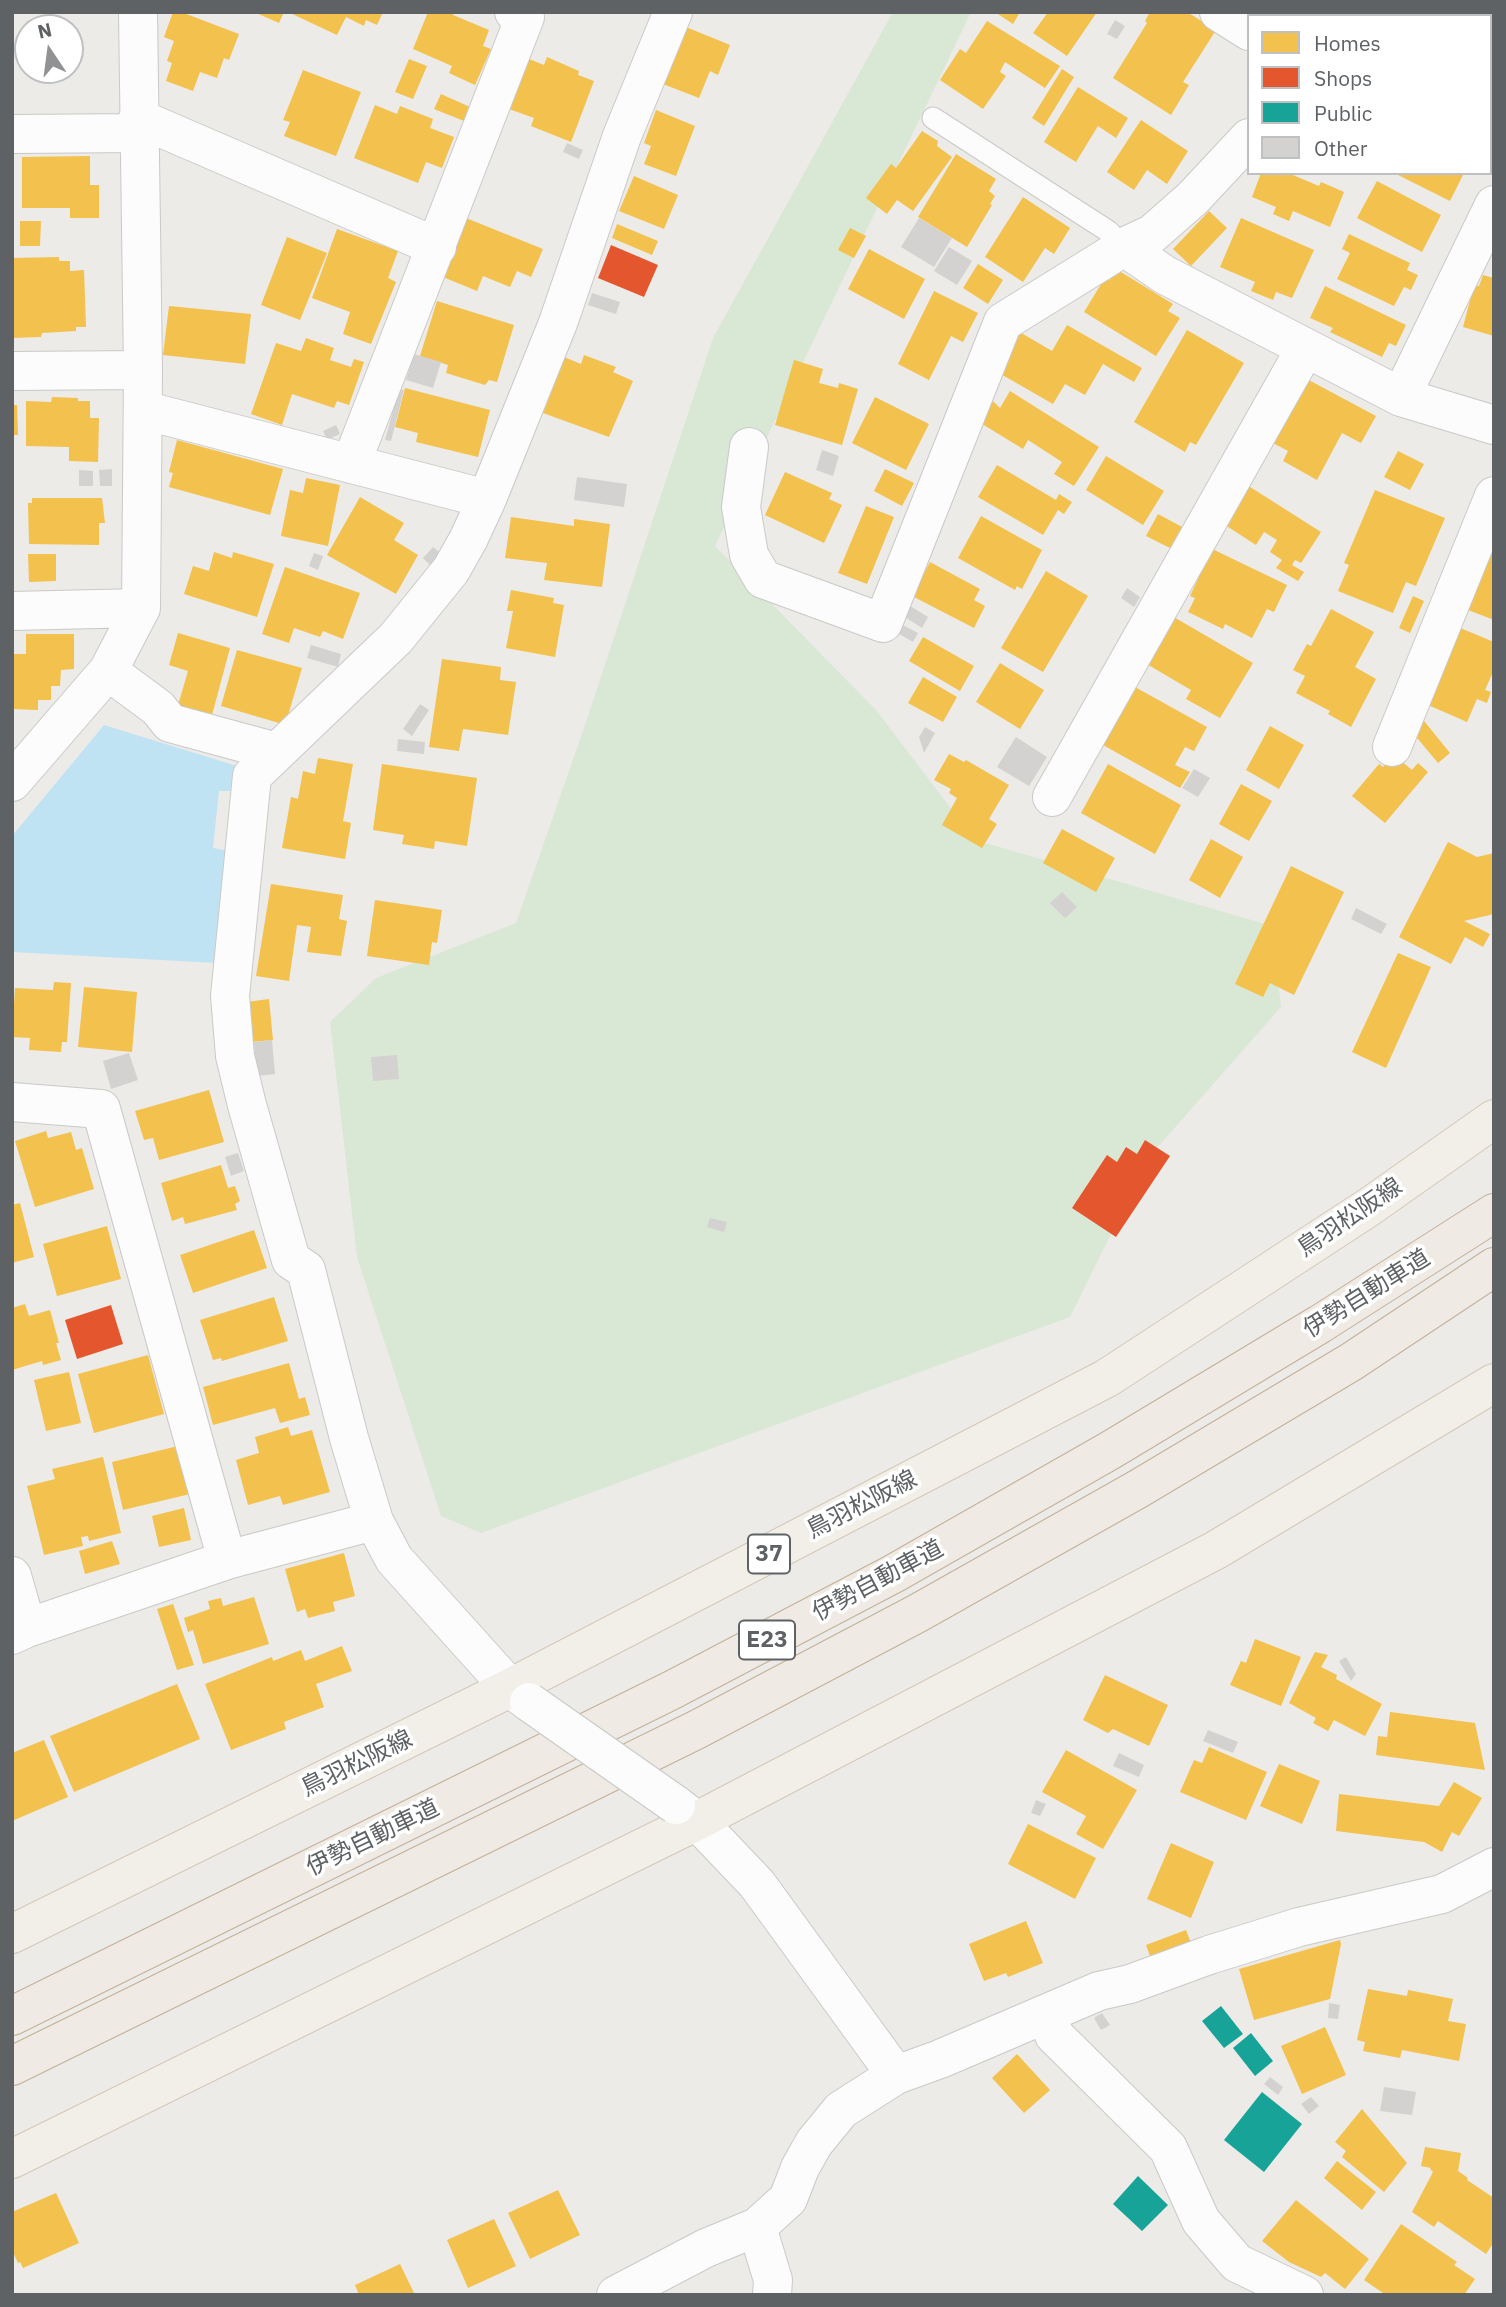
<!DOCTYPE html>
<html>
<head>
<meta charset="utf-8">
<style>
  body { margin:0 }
  #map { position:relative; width:1506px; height:2307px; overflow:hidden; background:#edebe8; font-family:"IBM Plex Sans",sans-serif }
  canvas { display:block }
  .frame { position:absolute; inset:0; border:14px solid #5e6265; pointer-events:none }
  .legend { position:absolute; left:1247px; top:14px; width:245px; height:161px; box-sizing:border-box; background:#fff; border:2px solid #bfc0c1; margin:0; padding:9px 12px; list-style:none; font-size:21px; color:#5e6265 }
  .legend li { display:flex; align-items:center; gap:14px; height:35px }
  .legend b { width:35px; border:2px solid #bfc0c1 }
  .north { position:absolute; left:14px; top:14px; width:70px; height:70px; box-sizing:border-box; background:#fff; border:2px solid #bfc0c1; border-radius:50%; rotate:347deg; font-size:19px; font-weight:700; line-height:28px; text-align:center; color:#5e6265 }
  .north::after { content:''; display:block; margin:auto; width:24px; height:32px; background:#909293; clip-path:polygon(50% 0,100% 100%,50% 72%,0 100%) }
</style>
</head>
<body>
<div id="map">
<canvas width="1506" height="2307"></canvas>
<div class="frame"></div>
<ul class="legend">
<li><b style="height:19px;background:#f2c14e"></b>Homes</li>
<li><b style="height:19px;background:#e4572e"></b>Shops</li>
<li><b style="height:19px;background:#17a398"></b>Public</li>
<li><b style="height:19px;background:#d4d2d1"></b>Other</li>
</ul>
<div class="north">N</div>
</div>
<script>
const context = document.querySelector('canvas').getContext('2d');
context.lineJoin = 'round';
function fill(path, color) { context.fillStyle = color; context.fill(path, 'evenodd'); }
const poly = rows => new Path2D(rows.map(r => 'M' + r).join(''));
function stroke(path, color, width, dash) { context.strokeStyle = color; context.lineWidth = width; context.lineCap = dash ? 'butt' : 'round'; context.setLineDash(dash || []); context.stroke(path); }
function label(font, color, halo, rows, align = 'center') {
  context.font = font + ' "IBM Plex Sans","Noto Sans JP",sans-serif'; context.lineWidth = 7; context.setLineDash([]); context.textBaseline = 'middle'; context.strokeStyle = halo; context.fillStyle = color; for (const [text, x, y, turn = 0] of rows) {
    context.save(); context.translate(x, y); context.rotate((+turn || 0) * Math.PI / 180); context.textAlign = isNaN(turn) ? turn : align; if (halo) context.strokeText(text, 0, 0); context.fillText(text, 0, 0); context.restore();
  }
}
fill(poly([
  [893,12,971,12,715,546,876,710,975,840,1272,926,1281,1007,1149,1157,1070,1317,481,1533,441,1516,357,1257,330,1022,376,978,516,923,584,728,713,338]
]), '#d9e7d5');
fill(poly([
  [104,725,237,766,234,791,219,791,213,848,230,851,216,963,12,952,12,836]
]), '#c0e3f3');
fill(poly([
  [173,12,181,12,239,34,229,60,224,58,217,78,200,72,193,91,166,81,172,63,167,61,174,41,164,37],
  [254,12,284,12,279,23],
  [288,12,383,12,377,25,366,20,364,26,346,17,337,35],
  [428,12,454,12,453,15,489,30,483,46,491,49,475,85,449,73,452,66,413,49],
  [995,12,1020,12,1013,24],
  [1048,12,1097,12,1067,56,1033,33],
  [1150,12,1187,12,1216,30,1183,82,1189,85,1171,115,1113,78,1147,23,1145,21],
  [1451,12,1494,12,1494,25,1490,24,1490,16,1451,16],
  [987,21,1060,66,1045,88,1005,62,1000,72,1006,76,983,109,940,80,960,49,966,53],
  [686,27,730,45,718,75,710,71,699,98,663,84],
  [547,57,579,71,578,75,594,81,571,142,531,126,534,118,509,109,529,59,544,65],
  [409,59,427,66,413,99,395,92],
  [1490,64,1494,66,1494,98,1490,105],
  [1062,69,1074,77,1044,126,1032,118],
  [303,70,361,92,336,156,284,136,290,122,283,120],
  [1078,87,1128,118,1116,138,1098,126,1076,162,1044,142],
  [441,94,470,107,464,121,434,109],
  [375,105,397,114,400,106,433,119,430,128,454,137,442,168,426,162,418,183,354,158],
  [656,110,695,126,676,176,644,164,651,146,644,143],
  [1141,120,1188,151,1167,184,1147,170,1134,190,1107,172],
  [922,131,938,141,937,146,952,157,913,211,897,200,887,214,866,198,891,164,896,168],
  [956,154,996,179,989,191,995,196,990,204,992,205,967,247,918,217],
  [90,156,90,185,99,185,99,218,70,218,70,208,22,208,22,157],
  [1261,173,1288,173,1319,186,1321,182,1344,192,1330,227,1293,211,1289,221,1273,214,1276,207,1252,197],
  [1394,173,1464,173,1450,201],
  [634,176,678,195,664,229,619,211],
  [1377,181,1441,215,1422,252,1357,218],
  [1023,197,1070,228,1054,254,1045,248,1023,282,985,257],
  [1209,211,1227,228,1191,266,1173,249],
  [466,218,543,249,531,277,517,271,510,287,483,276,477,291,443,277],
  [1241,218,1314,250,1292,298,1276,292,1273,300,1251,291,1255,282,1220,267],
  [20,221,41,221,40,246,20,246],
  [617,224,658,241,652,255,612,238],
  [850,228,866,236,854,258,838,250],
  [337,229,398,251,388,278,396,282,371,344,343,334,350,312,312,298],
  [1349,234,1410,263,1407,270,1418,275,1411,290,1404,287,1394,306,1337,279,1350,253,1342,249],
  [287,237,327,253,300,320,261,305],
  [869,249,925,279,904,319,848,289],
  [59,257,59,261,70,261,70,271,84,270,86,327,76,327,76,331,42,333,41,337,12,338,12,258],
  [978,264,1003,280,988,304,963,288],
  [1116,269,1173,304,1168,311,1180,318,1156,356,1084,312,1106,276,1110,280],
  [1483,275,1494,278,1494,336,1463,327,1474,285,1479,286],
  [1325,286,1406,325,1396,346,1389,343,1382,357,1330,332,1333,328,1310,318],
  [934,291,978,313,963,342,951,336,929,380,898,364],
  [437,301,514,325,497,382,489,380,485,385,446,373,448,365,420,356],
  [169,306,251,314,245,364,163,355],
  [1067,325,1142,368,1134,382,1103,364,1085,395,1065,384,1053,404,999,373,1018,331,1052,351],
  [1187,330,1244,363,1196,445,1190,442,1185,452,1134,422],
  [306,338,334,348,330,360,351,367,354,359,364,362,349,405,337,401,334,408,292,394,282,425,251,414,276,343,301,351],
  [584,355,616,367,613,372,633,381,609,437,543,413,564,357,581,364],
  [794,360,823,369,819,383,838,388,839,383,858,389,842,445,775,425],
  [1305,378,1376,416,1361,443,1342,433,1317,480,1283,461,1288,451,1271,442],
  [405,388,490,410,478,457,416,442,418,433,395,427],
  [1010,391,1099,447,1074,486,1054,474,1062,462,1028,440,1023,449,979,422,993,401,1000,408],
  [52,397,78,398,78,401,90,401,90,418,99,418,98,462,69,461,69,447,26,446,26,401,51,402],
  [875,397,929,424,906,470,852,443],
  [12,405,17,405,18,435,12,435],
  [177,440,283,469,270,515,169,487,173,473,169,472],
  [1398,451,1424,464,1410,490,1384,477],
  [1106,456,1164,491,1143,525,1086,490],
  [997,465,1056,500,1059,494,1072,502,1064,514,1058,510,1043,535,978,497],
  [885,469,914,483,902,506,874,491],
  [785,472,832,493,829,499,842,505,824,543,765,515],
  [306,478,340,485,328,546,281,536,290,490,303,493],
  [1247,485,1321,532,1301,563,1295,560,1292,565,1304,572,1298,581,1276,568,1282,560,1270,552,1277,540,1264,532,1256,545,1222,523],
  [1375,490,1445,518,1416,586,1406,582,1393,613,1338,591,1349,565,1344,563],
  [360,497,404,523,394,540,418,555,396,594,327,555],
  [32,498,102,498,105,523,99,523,99,545,29,544,28,503,32,503],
  [866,506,894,517,867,584,838,573],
  [1158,514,1184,528,1172,549,1146,536],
  [981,516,1042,550,1022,589,1017,586,1015,590,958,558],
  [511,517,574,526,574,519,610,524,602,587,544,580,547,563,505,558],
  [1206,546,1287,585,1274,612,1267,609,1252,638,1225,624,1223,629,1188,612,1195,598,1190,596,1199,577,1193,573],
  [1494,546,1494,620,1463,608],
  [214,552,232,558,233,552,274,564,257,617,184,594,193,566,209,571],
  [28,554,56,554,56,581,29,582],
  [930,562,980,589,974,600,985,606,974,628,912,596],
  [285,567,360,593,343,639,323,631,320,637,294,628,289,643,262,634],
  [1046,571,1088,596,1043,672,1001,648],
  [511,590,554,598,553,603,564,605,555,657,506,648,513,611,507,611],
  [1413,596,1424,601,1410,633,1399,628],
  [1331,609,1374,632,1355,667,1376,679,1351,727,1328,714,1330,711,1296,693,1305,676,1293,670,1307,644,1311,646],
  [1172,616,1253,663,1220,718,1186,699,1191,690,1145,663],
  [1453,625,1494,642,1494,670,1485,690,1491,692,1487,703,1477,699,1467,722,1419,701],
  [178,633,230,648,212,715,178,705,188,671,169,665],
  [26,634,74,634,74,669,61,670,60,686,51,686,51,700,38,700,38,710,12,709,12,654,26,654],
  [923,637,974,666,960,691,909,661],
  [237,650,302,668,287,719,279,723,221,706],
  [442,659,501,667,500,680,516,682,508,735,463,729,459,751,429,747],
  [1000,663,1044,690,1020,729,976,702],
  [923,677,957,697,943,722,908,703],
  [1135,687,1207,727,1194,751,1185,747,1175,765,1190,772,1180,788,1103,745],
  [1416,711,1450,753,1438,763,1408,727],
  [1270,726,1304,745,1279,789,1246,770],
  [949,754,964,762,966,760,1009,785,989,819,997,824,982,848,942,825,957,798,949,793,951,789,934,780],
  [1394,755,1412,770,1418,763,1428,772,1385,823,1352,796,1379,764,1383,767],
  [318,758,353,764,343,821,351,823,345,859,282,848,291,797,298,799,303,771,315,774],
  [382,764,477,778,467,846,435,841,434,849,402,844,404,835,373,830],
  [1108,764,1181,805,1155,854,1081,813],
  [1241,784,1272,801,1249,841,1219,824],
  [1062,829,1115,858,1096,892,1043,863],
  [1211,839,1243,857,1220,898,1189,880],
  [1448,842,1477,857,1494,853,1494,914,1464,921,1490,934,1483,947,1465,937,1451,964,1399,937],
  [1291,866,1344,892,1294,995,1270,983,1263,997,1235,984],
  [271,884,343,895,339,919,347,921,341,956,307,952,311,927,297,925,289,981,256,976],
  [375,900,442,910,437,943,432,942,429,965,367,956],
  [1398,953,1431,967,1386,1068,1352,1052],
  [54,982,71,983,67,1042,62,1042,61,1052,29,1050,30,1038,12,1037,15,988,53,990],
  [84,987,137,992,132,1052,78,1047],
  [269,999,273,1040,250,1042,246,1002],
  [209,1090,224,1142,159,1160,153,1138,144,1140,135,1111],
  [46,1131,48,1138,71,1132,76,1150,82,1148,94,1189,35,1207,15,1141],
  [221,1165,228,1188,235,1186,240,1201,235,1204,237,1210,185,1224,183,1217,172,1221,161,1183],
  [20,1203,34,1257,12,1263,12,1205],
  [107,1226,121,1279,57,1296,43,1244],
  [254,1230,267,1268,193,1293,180,1255],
  [274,1297,288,1341,222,1361,221,1358,213,1360,200,1320],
  [25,1304,29,1316,50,1310,59,1343,56,1343,61,1360,43,1365,42,1361,12,1370,12,1308],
  [148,1355,164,1414,94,1433,78,1374],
  [289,1363,299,1399,305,1397,310,1415,280,1423,275,1408,213,1425,203,1387],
  [69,1372,81,1423,46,1431,34,1380],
  [288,1427,291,1436,312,1430,330,1492,283,1505,280,1496,248,1505,236,1460,259,1453,255,1437],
  [178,1446,190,1494,123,1510,112,1462],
  [103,1457,121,1533,89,1541,88,1536,81,1537,83,1546,44,1555,27,1486,55,1479,52,1469],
  [184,1508,191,1540,159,1547,152,1516],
  [112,1541,120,1564,85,1574,79,1551],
  [344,1553,355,1596,333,1602,335,1611,308,1618,305,1609,297,1612,285,1569],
  [254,1597,269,1644,203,1664,193,1630,188,1632,184,1618,210,1609,208,1601,221,1598,223,1606],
  [173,1604,194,1665,177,1670,157,1609],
  [1255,1639,1301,1657,1281,1706,1230,1685,1241,1661,1246,1663],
  [342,1646,352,1671,316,1684,324,1707,284,1722,286,1729,231,1750,205,1684,272,1657,273,1661,301,1650,305,1661],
  [1315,1652,1328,1655,1321,1667,1337,1675,1336,1679,1382,1704,1365,1736,1334,1720,1328,1731,1313,1723,1316,1718,1289,1703],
  [1105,1675,1168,1705,1149,1746,1113,1729,1108,1733,1083,1720],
  [177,1684,200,1739,74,1792,50,1736],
  [1390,1712,1475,1723,1485,1770,1376,1755,1378,1736,1387,1737],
  [44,1740,68,1797,12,1821,12,1753],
  [1209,1747,1267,1772,1246,1820,1180,1792,1194,1760,1202,1763],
  [1066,1750,1137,1790,1103,1849,1076,1834,1086,1816,1042,1792],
  [1279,1764,1320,1781,1302,1824,1260,1806],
  [1454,1782,1482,1798,1459,1836,1452,1832,1442,1852,1424,1842,1336,1831,1339,1794,1439,1806],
  [1028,1824,1096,1858,1075,1899,1008,1864],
  [1171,1843,1214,1862,1191,1918,1147,1899],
  [1026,1921,1043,1963,1008,1977,1006,1973,984,1981,969,1944],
  [1186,1930,1191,1943,1151,1959,1146,1945],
  [1340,1940,1341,1944,1330,1999,1254,2020,1239,1969],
  [1368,1989,1407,1996,1408,1990,1453,1999,1448,2021,1466,2024,1459,2061,1402,2050,1400,2058,1363,2051,1365,2042,1357,2040],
  [1325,2027,1346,2075,1302,2094,1281,2046],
  [1017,2054,1050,2090,1024,2113,992,2078],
  [1362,2109,1407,2163,1384,2192,1342,2157,1346,2151,1335,2142],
  [1425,2147,1461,2153,1458,2171,1468,2178,1467,2180,1494,2198,1494,2242,1486,2254,1438,2221,1434,2227,1412,2212,1433,2172,1430,2169,1431,2168,1421,2166],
  [1337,2161,1376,2192,1362,2210,1324,2178],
  [558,2190,580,2235,530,2259,508,2213],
  [56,2193,79,2243,23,2268,20,2262,18,2263,12,2250,12,2212],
  [1296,2200,1369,2259,1345,2289,1325,2273,1321,2277,1289,2262,1262,2241],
  [494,2219,516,2266,468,2288,447,2240],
  [1401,2224,1457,2262,1454,2265,1475,2279,1464,2295,1386,2295,1364,2280],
  [400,2264,415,2295,359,2295,355,2285]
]), '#f2c14e');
fill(poly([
  [611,245,658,265,644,297,598,278],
  [1145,1140,1170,1156,1116,1237,1072,1208,1107,1155,1117,1162,1126,1147,1137,1154],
  [111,1305,123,1344,77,1359,65,1320]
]), '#e4572e');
fill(poly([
  [1221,2006,1243,2034,1224,2048,1202,2021],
  [1251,2033,1273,2061,1255,2076,1233,2048],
  [1262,2092,1302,2124,1264,2172,1224,2140],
  [1138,2176,1168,2205,1142,2231,1113,2204]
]), '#17a398');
fill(poly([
  [1115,20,1125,26,1117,39,1107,34],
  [567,143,583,150,579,159,563,152],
  [919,218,952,238,934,267,901,247],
  [949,247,972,261,957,285,934,271],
  [592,293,620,302,616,314,588,305],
  [414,354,441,362,433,388,406,380],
  [399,389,404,390,391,441,385,440],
  [336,425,340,434,327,440,323,431],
  [822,450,839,456,833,476,816,470],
  [112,469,112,486,100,486,99,470],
  [79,470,93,471,93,486,79,486],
  [577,477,627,484,624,507,574,500],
  [433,547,442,554,431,566,423,558],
  [314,553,323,556,318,570,309,566],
  [1127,588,1140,597,1134,607,1121,598],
  [907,604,928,617,922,628,900,614],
  [899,623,918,633,913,642,894,631],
  [311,645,341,654,338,667,307,658],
  [420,704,429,710,412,736,403,729],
  [925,727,935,733,924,753,919,737],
  [1016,737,1047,757,1029,786,997,767],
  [398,739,425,742,424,754,397,751],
  [1194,769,1210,778,1198,797,1182,788],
  [1062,892,1077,907,1065,918,1050,903],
  [1356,908,1387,924,1381,934,1351,919],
  [272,1040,275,1074,257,1076,254,1042],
  [129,1053,138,1080,111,1089,103,1061],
  [397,1055,399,1079,373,1081,371,1057],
  [238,1153,244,1171,231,1176,225,1157],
  [710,1218,727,1222,724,1232,707,1227],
  [1346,1657,1356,1674,1351,1681,1339,1661],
  [1208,1730,1238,1742,1233,1753,1203,1741],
  [1119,1753,1144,1765,1139,1777,1113,1766],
  [1036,1800,1046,1804,1040,1816,1031,1813],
  [1329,2003,1340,2005,1338,2019,1328,2018],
  [1102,2013,1110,2025,1101,2030,1094,2018],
  [1270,2077,1283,2087,1278,2095,1264,2084],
  [1384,2087,1416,2092,1412,2115,1380,2111],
  [1311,2097,1319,2106,1309,2114,1301,2104]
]), '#d4d2d1');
const service = poly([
  [933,118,1108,231,1124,247]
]);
const minor = poly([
  [1219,12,1249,31],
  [1307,16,1309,12],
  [138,118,437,247],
  [12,134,138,133],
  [1124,247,1165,275,1401,397,1494,425],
  [12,371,143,370],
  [1401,397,1494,205],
  [143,410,487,499],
  [749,447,741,507,749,555,763,579,883,623,1003,322,1124,247,1152,234,1193,198,1249,138],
  [351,464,525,17,514,12],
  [12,611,141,608],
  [108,671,158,708,170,723,277,752],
  [1392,747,1494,496],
  [12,782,108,671,141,608,143,370,138,12],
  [1052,797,1305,349],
  [12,1102,101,1109,227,1560],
  [12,1576,27,1628],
  [12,1635,27,1628,227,1560,374,1521],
  [529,1702,510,1688,394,1559,374,1521,349,1438,306,1270,291,1260,247,1105,235,1056,230,996,252,776,396,638,451,570,468,540,487,499,558,323,622,136,673,12],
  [676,1805,697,1821,757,1884,896,2075],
  [1048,2013,1054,2035,1168,2148,1201,2221,1237,2263,1304,2295],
  [757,2227,773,2280,772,2295],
  [616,2295,706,2248,757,2227,788,2199,800,2168,814,2143,841,2110,896,2075,940,2059,1099,1991,1130,1984,1209,1955,1299,1927,1442,1894,1494,1867]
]);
const primary = poly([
  [12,1934,510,1688,1107,1378,1369,1207,1494,1119],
  [12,2159,697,1821,1216,1550,1494,1383]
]);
const motorway = poly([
  [12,2016,672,1690,893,1574,1109,1451,1320,1324,1494,1213],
  [12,2066,696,1730,918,1613,1138,1489,1351,1362,1494,1267]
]);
stroke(service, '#c9c9c8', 23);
stroke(minor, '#c9c9c8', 40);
stroke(primary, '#d3c8b8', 40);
stroke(motorway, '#c2b098', 40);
stroke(service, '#fcfcfc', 21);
stroke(minor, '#fcfcfc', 38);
stroke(primary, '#f2efe9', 38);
stroke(motorway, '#efeae3', 38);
const minorBridge = poly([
  [529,1702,676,1805]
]);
stroke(minorBridge, '#c9c9c8', 40, []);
stroke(minorBridge, '#fcfcfc', 38);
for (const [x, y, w] of [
  [769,1554,42],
  [767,1640,56]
]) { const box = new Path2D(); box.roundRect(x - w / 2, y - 19.5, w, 39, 5); context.fillStyle = '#fff'; context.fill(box); stroke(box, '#5e6265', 2); }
label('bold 23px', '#5e6265', null, [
  ["37",769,1554],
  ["E23",767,1640]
]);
label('24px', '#5e6265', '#fff', [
  ["鳥羽松阪線",1350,1218,-34],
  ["伊勢自動車道",1367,1294,-32],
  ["鳥羽松阪線",862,1505,-27],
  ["伊勢自動車道",878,1581,-28],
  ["鳥羽松阪線",357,1764,-26],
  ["伊勢自動車道",373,1838,-26]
]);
</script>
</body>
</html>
